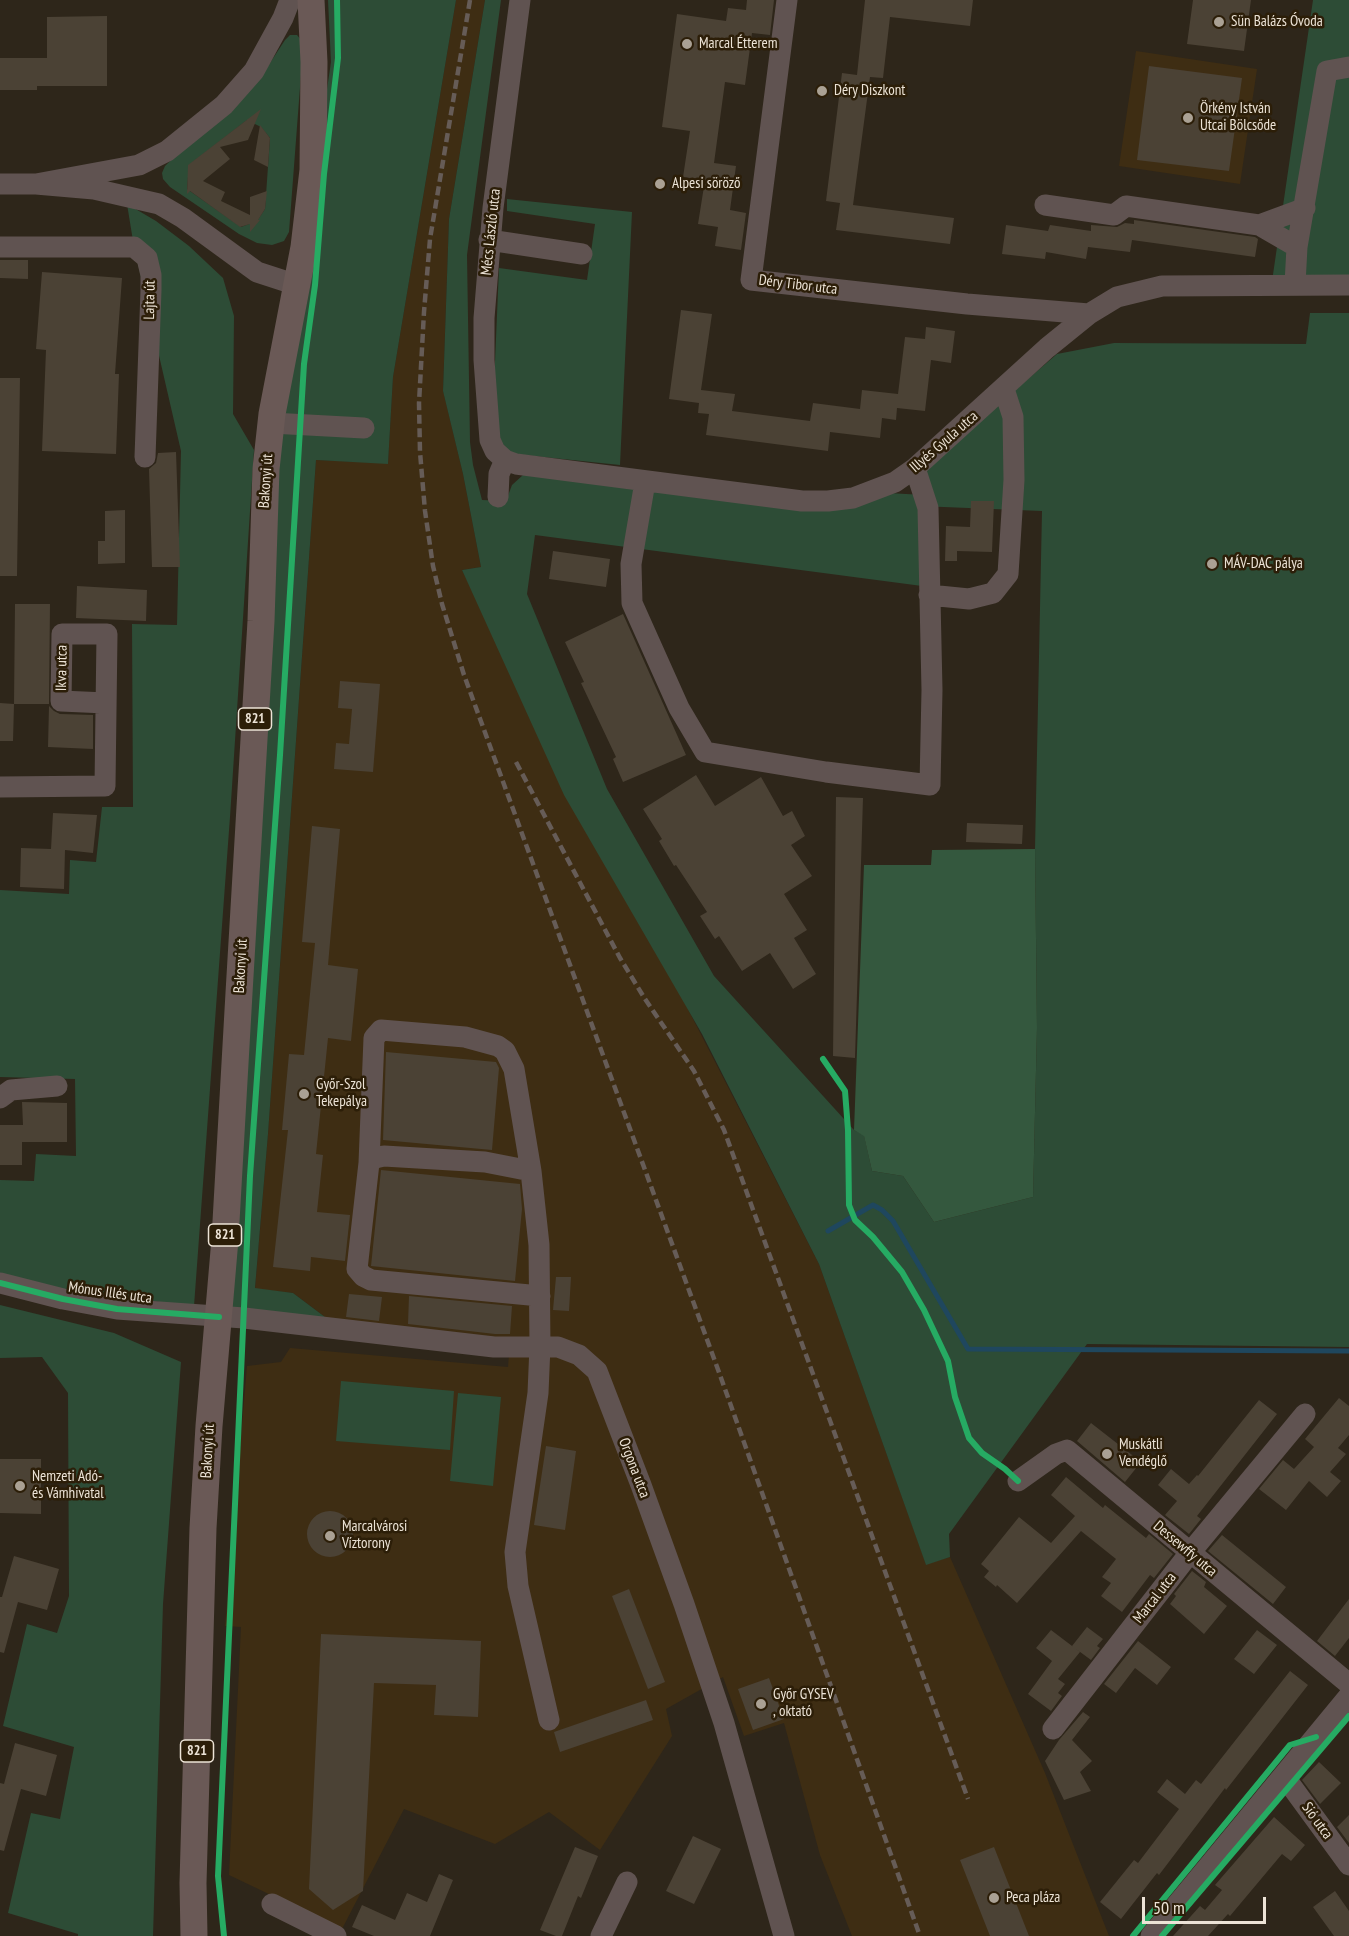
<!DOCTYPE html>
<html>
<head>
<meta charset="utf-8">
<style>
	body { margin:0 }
	#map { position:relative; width:1349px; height:1936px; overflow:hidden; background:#2e261a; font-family:"PT Sans Narrow",sans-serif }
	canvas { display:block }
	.scale { position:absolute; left:1142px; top:1897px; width:124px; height:27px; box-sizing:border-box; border:3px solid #ece3d6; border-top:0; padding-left:8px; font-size:18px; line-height:21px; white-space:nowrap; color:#ece3d6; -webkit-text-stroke:4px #2c1e08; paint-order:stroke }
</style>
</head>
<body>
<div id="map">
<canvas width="1349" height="1936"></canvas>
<div class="scale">50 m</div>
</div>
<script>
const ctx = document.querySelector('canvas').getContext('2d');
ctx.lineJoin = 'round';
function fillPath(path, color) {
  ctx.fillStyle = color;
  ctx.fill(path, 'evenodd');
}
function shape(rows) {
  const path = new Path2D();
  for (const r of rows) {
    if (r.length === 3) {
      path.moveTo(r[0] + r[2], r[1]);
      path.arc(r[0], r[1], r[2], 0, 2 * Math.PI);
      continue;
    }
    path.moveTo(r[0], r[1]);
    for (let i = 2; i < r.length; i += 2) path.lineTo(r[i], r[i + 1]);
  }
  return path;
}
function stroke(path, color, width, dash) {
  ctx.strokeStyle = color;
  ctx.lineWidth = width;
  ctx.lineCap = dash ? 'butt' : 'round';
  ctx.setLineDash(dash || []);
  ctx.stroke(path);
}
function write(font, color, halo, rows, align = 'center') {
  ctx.font = font + ' "PT Sans Narrow",sans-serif';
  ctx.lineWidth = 5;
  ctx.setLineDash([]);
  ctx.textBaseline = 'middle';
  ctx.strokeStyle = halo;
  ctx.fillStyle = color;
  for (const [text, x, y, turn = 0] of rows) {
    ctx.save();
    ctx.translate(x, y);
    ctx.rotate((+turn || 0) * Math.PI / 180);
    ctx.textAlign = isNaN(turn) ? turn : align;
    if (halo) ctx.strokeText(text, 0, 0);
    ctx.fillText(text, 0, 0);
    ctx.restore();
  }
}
fillPath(shape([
	[456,0,485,0,449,219,443,390,463,474,481,567,462,570,819,1264,926,1564,950,1557,1045,1773,1109,1936,852,1936,820,1855,784,1723,744,1736,723,1677,666,1709,672,1736,600,1850,549,1812,495,1844,404,1809,342,1929,229,1875,241,1627,225,1626,247,1366,281,1362,290,1348,508,1367,510,1341,337,1326,293,1293,255,1289,268,1134,316,460,388,463,393,377],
	[1136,51,1257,69,1240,184,1119,166]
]), '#3e2d13');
fillPath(shape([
	[328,0,456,0,393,377,388,464,316,460,268,1134,255,1288,293,1293,337,1326,224,1309,276,435,331,62],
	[485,0,501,0,467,255,470,442,473,465,482,500,506,501,512,485,523,475,799,505,852,491,924,495,928,465,1057,354,1114,343,1306,344,1310,313,1349,313,1349,1347,1087,1344,949,1534,950,1557,926,1565,819,1264,702,1034,564,795,462,570,481,567,463,474,443,391,449,219],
	[919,506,1042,511,1035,849,1037,1028,1033,1197,934,1222,903,1176,872,1171,864,1135,854,1130,714,976,607,789,527,594,535,535,922,586],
	[1313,0,1349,0,1349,295,1270,295],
	[290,35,297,35,302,41,303,48,289,232,284,241,272,245,257,243,239,234,170,187,163,179,162,173,165,166,268,66,285,40],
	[247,120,261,127,270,138,265,209,257,221,241,227,187,189,189,165],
	[507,199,632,212,620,465,505,453,492,432,499,268,587,280,595,224,507,211],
	[127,204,156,221,189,246,223,278,234,316,233,414,254,450,230,817,194,1306,41,1288,0,1275,0,1180,34,1181,36,1154,76,1156,75,1079,0,1077,0,890,69,894,70,860,96,862,102,807,133,807,132,624,177,625,181,451,134,247],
	[0,1305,114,1333,181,1362,163,1604,153,1936,78,1936,78,1934,8,1913,31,1813,60,1819,74,1747,3,1726,27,1624,57,1633,69,1596,68,1393,42,1357,0,1358],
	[341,1381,454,1391,450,1450,336,1441],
	[458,1393,501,1397,493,1486,450,1481]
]), '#2d4c36');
fillPath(shape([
	[1035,849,1037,1028,1033,1197,934,1222,903,1176,872,1171,864,1136,854,1130,864,865,931,865,932,850]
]), '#34583e');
stroke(shape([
	[828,1231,873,1205,882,1210,893,1221,968,1349,1349,1351]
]), '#1f475e', 5);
fillPath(shape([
	[747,0,774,0,770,35,752,33,745,85,725,82,714,163,736,166,730,210,746,213,741,250,715,246,718,227,698,224,705,180,683,177,690,131,662,127,677,14,726,21,728,8,746,10],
	[865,0,973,0,970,26,890,17,883,78,870,77,853,205,954,218,950,244,836,230,840,203,826,201,842,73,857,75],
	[1193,0,1251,0,1244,51,1187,44],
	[107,16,107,86,37,86,37,90,0,90,0,58,47,58,47,17],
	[1149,66,1242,78,1229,171,1137,160],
	[261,109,248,140,220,147,230,159,203,181,225,192,221,201,250,215,250,197,267,191,265,209,258,220,260,220,250,232,250,224,240,227,190,191,187,194,188,165],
	[260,125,270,138,268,167,254,160],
	[1134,220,1255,237,1258,239,1255,257,1132,240,1130,252,1088,247,1086,259,1046,252,1045,259,1002,254,1006,225,1048,231,1050,225,1091,231,1091,225,1117,227,1125,223,1134,224],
	[0,260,28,260,28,279,0,278],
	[42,272,122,278,115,374,119,374,116,454,42,451,46,350,36,349],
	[681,310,712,314,701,390,735,394,732,411,810,421,813,403,860,409,862,390,898,394,905,337,925,339,926,327,955,331,951,363,931,360,925,411,897,408,896,420,882,418,880,438,830,432,828,451,706,435,709,414,698,413,699,403,669,399],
	[0,378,20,378,17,576,0,576],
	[176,452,180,567,152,567,149,469,156,463,158,453],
	[971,501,994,501,992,552,957,551,957,561,945,561,946,526,970,527],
	[125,510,125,563,98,564,98,541,105,541,105,511],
	[553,551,610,559,606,587,549,579],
	[77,586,147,590,146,621,76,618],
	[15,604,50,604,49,704,14,704],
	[623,614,686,755,623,782,613,759,616,757,581,683,584,682,565,642],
	[340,681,380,684,373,772,334,769,336,743,349,744,352,709,338,708],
	[0,703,14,704,13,741,0,741],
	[49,706,54,711,60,714,93,715,93,749,48,747],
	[696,775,715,806,761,777,783,816,792,811,805,836,791,845,812,876,784,894,807,930,794,938,816,974,793,989,770,953,742,971,719,936,715,939,700,916,707,912,676,865,674,866,659,841,662,839,643,809],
	[836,797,863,798,855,1058,833,1056],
	[53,813,97,815,93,853,65,850,64,889,20,887,21,848,51,849],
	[967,823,1023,825,1022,844,966,842],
	[312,826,340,829,328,965,358,969,351,1041,328,1038,316,1154,323,1155,317,1212,350,1215,345,1261,311,1257,310,1271,273,1267,288,1130,282,1130,289,1054,304,1055,315,943,302,942],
	[386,1052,496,1062,499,1068,492,1150,383,1140],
	[22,1102,67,1103,67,1142,22,1142,22,1165,0,1165,0,1125,23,1125],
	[381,1170,520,1184,522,1209,515,1281,371,1266],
	[556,1277,571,1277,569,1311,553,1310],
	[349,1294,382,1297,379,1321,346,1317],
	[409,1296,512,1306,510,1334,495,1334,408,1324],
	[1339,1398,1349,1406,1349,1435,1338,1448,1346,1454,1330,1472,1341,1481,1327,1497,1309,1481,1286,1510,1259,1489,1283,1460,1294,1469,1314,1447,1305,1439],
	[1259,1400,1277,1414,1197,1516,1201,1519,1189,1534,1165,1515,1177,1501,1158,1485,1171,1469,1189,1484,1197,1475,1198,1476],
	[1091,1423,1141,1462,1125,1482,1077,1441],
	[546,1446,576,1451,565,1530,534,1525],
	[0,1459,41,1459,41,1514,0,1513],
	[1066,1477,1103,1508,1105,1505,1146,1538,1149,1534,1173,1554,1154,1578,1150,1575,1122,1612,1101,1596,1111,1583,1102,1577,1116,1559,1081,1531,1017,1603,997,1585,996,1587,984,1577,989,1571,981,1564,1019,1517,1051,1543,1075,1516,1051,1495],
	[330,1534,23],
	[1222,1535,1286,1587,1273,1604,1208,1551],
	[14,1556,59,1569,47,1610,18,1602,4,1653,0,1652,0,1597,2,1597],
	[1192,1571,1206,1582,1204,1587,1227,1606,1204,1634,1170,1604,1176,1596,1174,1594],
	[629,1589,665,1682,648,1689,612,1596],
	[1349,1599,1349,1638,1335,1656,1317,1641],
	[1087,1627,1103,1639,1097,1646,1100,1648,1091,1660,1072,1646],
	[1051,1630,1080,1652,1058,1679,1065,1684,1058,1693,1062,1696,1051,1711,1028,1694,1052,1661,1036,1648],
	[1257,1630,1277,1645,1254,1674,1234,1659],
	[321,1634,481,1641,478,1717,434,1715,436,1685,374,1683,363,1891,333,1910,309,1889],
	[1138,1641,1171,1667,1157,1685,1135,1668,1116,1693,1104,1684],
	[1290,1671,1308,1685,1226,1790,1225,1788,1159,1875,1157,1873,1121,1919,1100,1902,1134,1860,1138,1863,1179,1809,1157,1792,1167,1779,1185,1794,1196,1780,1201,1784],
	[769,1678,784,1719,753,1730,738,1689],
	[646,1700,653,1720,560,1752,554,1732],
	[1083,1712,1090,1717,1072,1740,1092,1761,1080,1772,1091,1791,1064,1800,1045,1761,1059,1740],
	[15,1743,57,1755,46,1796,21,1789,4,1851,0,1850,0,1783,4,1784],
	[1319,1762,1341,1783,1320,1804,1302,1780],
	[1349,1815,1349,1843,1337,1827],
	[1274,1817,1305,1845,1291,1861,1282,1854,1230,1916,1228,1914,1208,1936,1173,1936,1200,1906,1205,1910,1222,1890,1215,1885],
	[693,1836,721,1849,694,1904,666,1891],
	[575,1847,598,1856,581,1898,578,1896,562,1936,556,1936,540,1930],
	[994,1847,1029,1936,990,1936,960,1860],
	[439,1874,453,1880,430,1936,374,1936,352,1927,362,1905,395,1920,407,1893,427,1902],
	[1335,1891,1349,1911,1349,1936,1334,1936,1313,1907]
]), '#4b4235');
stroke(shape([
	[520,0,493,208,484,318,484,360,490,440,495,451,505,460,516,464,802,501,828,501,853,498,895,482,915,468,1047,348,1089,314,1117,297,1162,286,1349,285],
	[787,0,751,280,967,304,1089,314],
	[0,184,36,184,94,189,159,204,183,218,257,272,297,285],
	[36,184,139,165,167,151,224,105,254,71,283,18,290,0],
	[1045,205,1114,215,1126,206,1259,225,1297,247],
	[1259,225,1305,208],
	[489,240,582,254],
	[0,247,134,247,147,258,151,275,151,290,145,457],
	[1295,284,1297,247,1327,71,1349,67],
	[271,423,364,428],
	[645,482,631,564,632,603,679,708,705,752,826,772,930,785,932,690,928,508,915,468],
	[498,497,499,474,505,460],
	[929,595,969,599,993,593,1008,574,1014,480,1013,417,1004,389],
	[0,787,105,786,107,634,62,634,61,701,106,703],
	[0,1098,11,1090,57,1086],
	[369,1163,374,1038,381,1030,465,1037,498,1046,505,1051,514,1069,531,1171],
	[0,1283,63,1299,117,1309,244,1318,494,1347,558,1347,579,1355,597,1371,641,1485,684,1604,724,1723,784,1936],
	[540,1296,371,1280,363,1276,357,1269,369,1163,375,1158,384,1156,485,1162,531,1171,539,1245,540,1346,538,1393,515,1552,518,1586,549,1720],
	[1018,1481,1056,1454,1067,1450,1349,1684],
	[1053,1729,1189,1554,1305,1414],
	[1284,1776,1349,1865],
	[272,1904,336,1936],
	[601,1936,627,1882],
	[1151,1936,1349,1696]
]), '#605351', 21);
stroke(shape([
	[194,1936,193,1883,203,1528,209,1426,225,1239,239,993,261,621,266,469,272,414,304,247,313,170,314,62,311,0]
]), '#6a5956', 27);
stroke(shape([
	[470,0,430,239,424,312,419,403,420,452,425,511,433,566,442,604,464,675,720,1375,920,1936],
	[516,762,620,958,645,999,694,1071,724,1130,968,1799]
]), '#665c57', 4.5, [9, 4.5]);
stroke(shape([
	[823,1059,845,1091,848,1130,849,1205,855,1220,873,1237,902,1272,924,1310,948,1361,955,1397,969,1438,982,1453,1005,1469,1018,1481],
	[0,1283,63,1299,117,1309,219,1317],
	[224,1936,218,1876,250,1176,280,755,304,364,315,285,324,174,338,58,337,0],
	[1133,1936,1290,1745,1316,1737],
	[1162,1936,1349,1716]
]), '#26ab63', 6);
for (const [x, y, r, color] of [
	[1219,22,6,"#aaa194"],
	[687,44,6,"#aaa194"],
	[822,91,6,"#aaa194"],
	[1188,118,6,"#aaa194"],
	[660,184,6,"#aaa194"],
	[1212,564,6,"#aaa194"],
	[304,1094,6,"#aaa194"],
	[1107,1454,6,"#aaa194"],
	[20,1486,6,"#aaa194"],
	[330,1536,6,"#aaa194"],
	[761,1704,6,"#aaa194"],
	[994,1898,6,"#aaa194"]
]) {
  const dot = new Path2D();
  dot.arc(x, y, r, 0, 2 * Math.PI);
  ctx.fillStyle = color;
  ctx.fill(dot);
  stroke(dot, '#2c1e08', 2);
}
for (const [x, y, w] of [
	[255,719,33],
	[225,1235,33],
	[197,1751,33]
]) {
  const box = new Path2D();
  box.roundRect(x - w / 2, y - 11, w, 22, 4.5);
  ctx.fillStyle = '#2c1e08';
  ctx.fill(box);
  stroke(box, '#ece3d6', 1.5);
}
write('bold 14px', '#ece3d6', null, [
	["821",255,719],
	["821",225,1235],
	["821",197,1751]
]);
write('15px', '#ece3d6', '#2c1e08', [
	["Sün Balázs Óvoda",1231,22],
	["Marcal Étterem",699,44],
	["Déry Diszkont",834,91],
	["Örkény István",1200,109],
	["Utcai Bölcsőde",1200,126],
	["Alpesi söröző",672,184],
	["MÁV-DAC pálya",1224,564],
	["Győr-Szol",316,1085],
	["Tekepálya",316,1102],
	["Muskátli",1119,1445],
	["Vendéglő",1119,1462],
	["Nemzeti Adó-",32,1477],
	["és Vámhivatal",32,1494],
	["Marcalvárosi",342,1527],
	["Víztorony",342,1544],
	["Győr GYSEV",773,1695],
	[", oktató",773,1712],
	["Peca pláza",1006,1898]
], 'left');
write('15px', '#ece3d6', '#2c1e08', [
	["Mécs László utca",491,232,-84],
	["Déry Tibor utca",798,285,7],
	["Lajta út",150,300,-89],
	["Illyés Gyula utca",944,442,-41],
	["Bakonyi út",266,481,-86],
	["Ikva utca",62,668,-89],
	["Bakonyi út",241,966,-87],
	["Mónus Illés utca",110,1293,8],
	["Bakonyi út",208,1451,-87],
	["Orgona utca",634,1468,69],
	["Dessewffy utca",1185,1549,40],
	["Marcal utca",1155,1598,-52],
	["Sió utca",1317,1821,54]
]);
</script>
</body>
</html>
